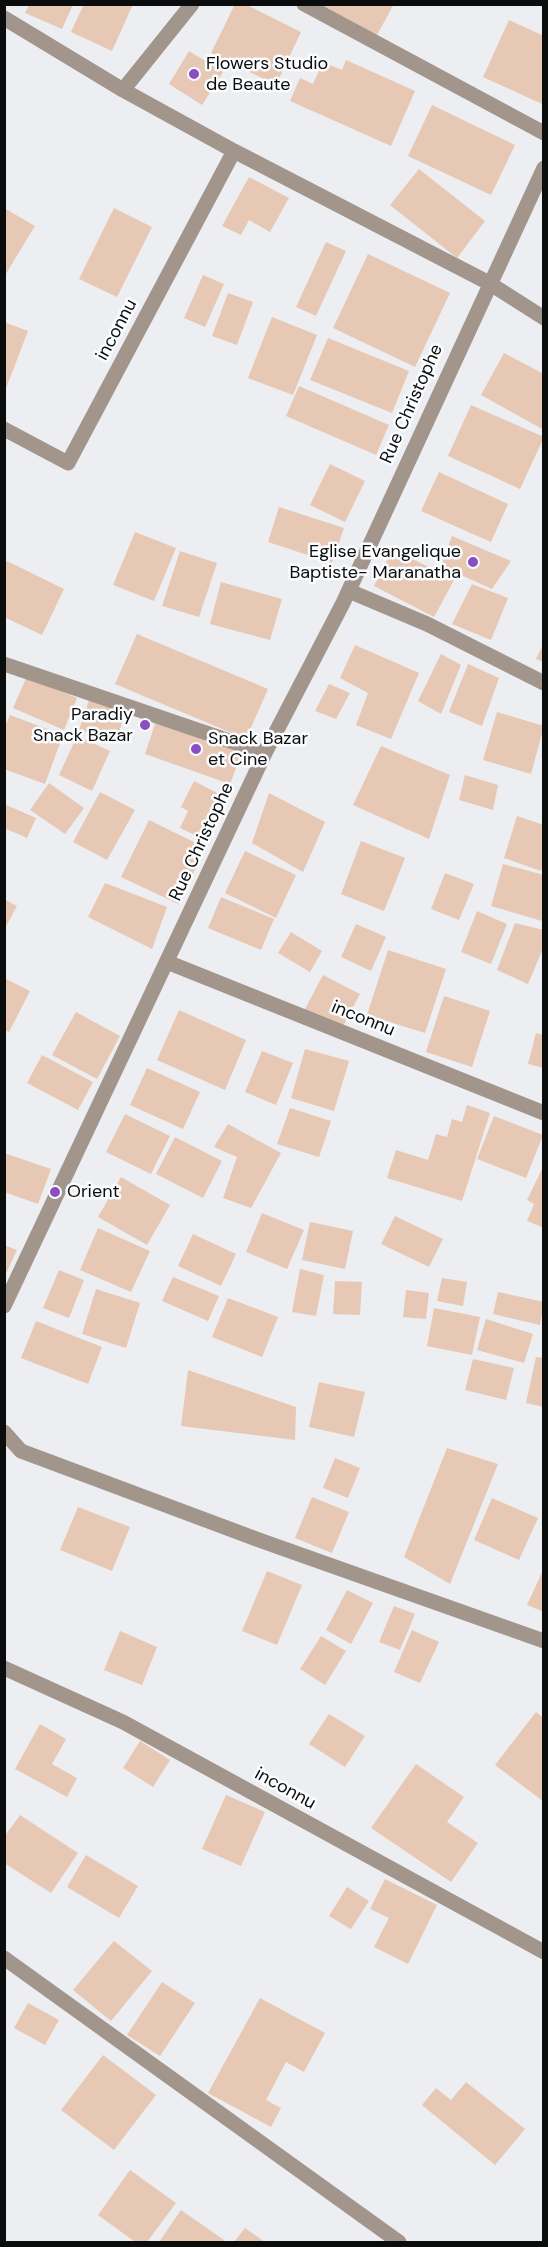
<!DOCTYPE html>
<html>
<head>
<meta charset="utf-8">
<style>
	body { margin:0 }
	#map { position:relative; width:548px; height:2247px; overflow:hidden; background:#edeef1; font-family:"DM Sans",sans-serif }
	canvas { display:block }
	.frame { position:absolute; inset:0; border:6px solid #0b0c0c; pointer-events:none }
</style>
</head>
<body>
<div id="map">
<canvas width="548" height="2247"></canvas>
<div class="frame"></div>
</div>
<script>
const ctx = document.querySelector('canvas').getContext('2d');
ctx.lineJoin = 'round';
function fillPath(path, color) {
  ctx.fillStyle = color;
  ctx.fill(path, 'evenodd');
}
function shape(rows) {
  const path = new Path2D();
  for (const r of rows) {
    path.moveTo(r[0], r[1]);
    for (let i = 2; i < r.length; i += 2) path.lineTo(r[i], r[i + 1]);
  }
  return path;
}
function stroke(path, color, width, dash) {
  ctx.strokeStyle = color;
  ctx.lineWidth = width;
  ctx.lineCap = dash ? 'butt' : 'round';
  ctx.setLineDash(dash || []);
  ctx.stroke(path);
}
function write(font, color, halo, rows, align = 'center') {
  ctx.font = font + ' "DM Sans",sans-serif';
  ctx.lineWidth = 5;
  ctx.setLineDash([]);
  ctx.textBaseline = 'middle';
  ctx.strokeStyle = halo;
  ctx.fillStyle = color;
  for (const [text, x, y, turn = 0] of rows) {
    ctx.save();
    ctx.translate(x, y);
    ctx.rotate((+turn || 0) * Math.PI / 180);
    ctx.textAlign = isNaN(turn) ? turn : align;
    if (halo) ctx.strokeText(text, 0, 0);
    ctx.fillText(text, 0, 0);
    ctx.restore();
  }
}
fillPath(shape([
	[84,4,133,4,112,51,71,32],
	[235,4,245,4,301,32,276,85,211,53],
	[320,4,394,4,377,35],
	[29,5,73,5,62,29,25,13],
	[509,20,544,36,542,104,483,77],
	[189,51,223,72,202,105,169,84],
	[346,60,415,91,391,146,290,101,300,78,313,84,323,62,342,70],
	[432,105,515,145,491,195,408,156],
	[419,169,485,221,457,258,390,205],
	[249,177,289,198,270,232,249,220,241,235,222,226],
	[4,208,35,226,4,277],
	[114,208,152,227,117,297,79,279],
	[326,242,346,251,316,316,296,307],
	[368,254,450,293,415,367,333,328],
	[203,275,224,284,205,327,184,318],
	[228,293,253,302,237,345,212,336],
	[272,317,317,335,293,395,248,378],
	[4,322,28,331,5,391,4,391],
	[328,338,409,371,392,413,310,380],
	[504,353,544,374,544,430,481,395],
	[299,386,389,425,376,455,286,416],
	[471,405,544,437,520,489,448,456],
	[330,464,365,481,345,522,310,505],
	[439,472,508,504,491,542,421,511],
	[279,507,344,528,332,563,268,542],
	[135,532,176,548,154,601,113,585],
	[452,536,511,561,492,589,441,566],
	[393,549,454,580,434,617,374,586],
	[180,551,217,563,199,617,162,606],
	[7,561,64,589,42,635,4,617,4,566],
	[221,582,282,599,270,640,210,624],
	[472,584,508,598,491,640,452,624],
	[137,634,268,689,246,739,115,684],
	[544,642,544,662,536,659],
	[355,645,419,673,391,739,356,725,368,693,340,678],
	[441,654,461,665,441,714,418,701],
	[468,664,499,678,482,726,449,712],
	[27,676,77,698,64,730,13,708],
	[329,684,350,693,336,719,315,711],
	[89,700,126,713,115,742,79,730],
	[497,712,544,726,531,774,483,760],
	[10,715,63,735,45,784,4,769,4,729],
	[156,721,242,752,230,784,145,754],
	[77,736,110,751,92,791,59,775],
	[381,746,450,775,429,839,353,805],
	[465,775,498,785,493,810,459,800],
	[194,781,223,796,201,838,180,828,188,811,181,807],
	[49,783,84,808,65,834,30,810],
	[100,792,135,810,107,860,73,842],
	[269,793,325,822,303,872,252,843],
	[4,804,36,818,27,838,4,828],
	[517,816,544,825,544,862,541,871,504,858],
	[149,820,206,848,178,904,121,877],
	[361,841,405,858,384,911,341,894],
	[245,851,296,875,276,918,225,893],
	[503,864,544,875,542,921,491,906],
	[445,873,474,884,459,920,431,909],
	[105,883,167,907,152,949,88,917],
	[221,897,274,919,261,950,208,928],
	[4,899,17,906,4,930],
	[477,911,507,924,491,964,461,952],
	[515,923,544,930,544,946,528,984,497,970],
	[356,924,386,937,371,971,341,957],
	[291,932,322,951,310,972,278,953],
	[388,950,446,969,425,1033,367,1015],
	[323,975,360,994,341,1030,304,1011],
	[4,978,30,991,9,1032,4,1030],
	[444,996,490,1011,472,1067,426,1052],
	[179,1010,246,1040,225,1090,157,1060],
	[76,1012,120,1036,97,1079,52,1055],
	[536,1033,544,1035,544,1068,528,1064],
	[305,1049,349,1061,334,1111,291,1098],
	[262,1051,293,1063,276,1105,245,1092],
	[42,1055,93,1082,78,1110,27,1083],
	[147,1068,200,1092,183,1129,130,1105],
	[467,1105,490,1113,462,1201,387,1178,396,1150,428,1160,436,1134,447,1137,452,1119,462,1122],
	[290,1108,331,1121,319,1157,277,1144],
	[125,1114,170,1136,151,1174,106,1152],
	[494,1116,543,1135,526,1178,477,1159],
	[228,1124,281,1153,251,1208,223,1198,237,1157,214,1147],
	[175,1137,222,1161,203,1198,156,1174],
	[4,1153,51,1169,38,1204,4,1192],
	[544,1165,544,1228,527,1221,534,1204,527,1200],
	[121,1177,170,1205,147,1245,98,1217],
	[262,1213,304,1230,287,1269,246,1252],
	[395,1216,443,1239,429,1267,381,1244],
	[310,1222,353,1231,345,1269,302,1260],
	[98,1228,150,1251,131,1292,80,1270],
	[193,1234,236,1254,221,1286,178,1266],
	[4,1245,17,1250,4,1278],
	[300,1269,324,1275,316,1316,292,1312],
	[59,1270,84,1280,69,1318,43,1308],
	[173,1277,219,1296,208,1321,162,1301],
	[442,1278,467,1282,463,1306,437,1301],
	[335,1281,362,1282,360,1315,333,1314],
	[96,1289,140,1303,126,1348,82,1334],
	[406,1290,429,1293,426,1319,403,1317],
	[498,1292,544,1302,540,1325,493,1314],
	[228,1298,278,1317,262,1357,212,1337],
	[434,1308,480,1317,472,1355,427,1346],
	[486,1319,533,1334,524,1363,477,1350],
	[36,1321,102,1347,88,1384,21,1358],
	[536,1357,544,1358,544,1407,526,1403],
	[473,1359,514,1368,506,1400,465,1390],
	[188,1370,296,1407,295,1440,181,1426],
	[319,1382,365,1392,354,1437,309,1427],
	[447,1448,498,1464,450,1584,404,1557],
	[335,1458,360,1468,348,1498,323,1488],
	[312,1497,349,1512,332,1553,295,1538],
	[492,1498,538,1518,519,1560,474,1540],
	[78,1507,130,1527,112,1571,60,1550],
	[544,1568,544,1612,527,1605],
	[267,1571,302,1585,277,1645,242,1631],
	[347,1590,373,1603,351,1644,326,1630],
	[394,1606,415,1614,400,1650,379,1642],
	[412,1630,439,1642,420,1683,394,1672],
	[120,1631,157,1647,142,1685,104,1670],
	[321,1636,346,1651,325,1685,300,1669],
	[536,1712,544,1718,544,1802,495,1765],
	[329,1714,365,1736,345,1767,309,1744],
	[40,1724,66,1739,52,1764,77,1778,67,1797,15,1769],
	[140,1741,170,1760,153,1787,123,1768],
	[416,1764,464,1797,447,1822,478,1843,451,1882,371,1828],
	[226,1795,265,1812,241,1866,202,1849],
	[20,1815,78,1853,51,1893,4,1863,4,1837],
	[86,1855,138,1886,119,1918,67,1887],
	[385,1879,437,1905,408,1964,374,1947,389,1918,370,1909],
	[347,1887,369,1901,351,1929,329,1916],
	[114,1941,152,1971,111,2021,73,1990],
	[162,1982,195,2003,160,2056,127,2035],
	[260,1998,325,2033,304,2072,286,2062,266,2100,281,2108,271,2127,208,2093],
	[28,2003,59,2020,45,2045,14,2028],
	[103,2055,156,2095,114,2150,61,2110],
	[466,2082,525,2129,495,2165,422,2105,436,2088,451,2100],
	[130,2170,176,2203,147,2242,135,2242,98,2215],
	[181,2210,224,2240,222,2242,159,2242],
	[245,2228,265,2242,234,2242]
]), '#e7c8b4');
stroke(shape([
	[304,4,544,133],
	[123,90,192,4]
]), '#a1958c', 15);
stroke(shape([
	[4,18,123,90,234,151,489,283,544,318],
	[4,429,68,463,234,151],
	[349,591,427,624,544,683],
	[4,664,265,753],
	[167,962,544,1113],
	[4,1306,265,753,343,603,544,168],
	[4,1432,21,1451,259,1540,544,1641],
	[4,1668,123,1722,544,1952],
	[4,1958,399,2242]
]), '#a1958c', 15);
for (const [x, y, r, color] of [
	[194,74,6,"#8b4dc2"],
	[473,562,6,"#8b4dc2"],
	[145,725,6,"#8b4dc2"],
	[196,749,6,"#8b4dc2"],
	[55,1192,6,"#8b4dc2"]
]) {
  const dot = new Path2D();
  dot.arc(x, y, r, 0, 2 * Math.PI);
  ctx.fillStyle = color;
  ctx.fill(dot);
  stroke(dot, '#fafcfe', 2);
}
write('18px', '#0b0c0c', '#fafcfe', [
	["Flowers Studio",206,64],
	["de Beaute",206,85],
	["Eglise Evangelique",461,552,"right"],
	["Baptiste- Maranatha",461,573,"right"],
	["Paradiy",133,715,"right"],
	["Snack Bazar",133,736,"right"],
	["Snack Bazar",208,739],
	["et Cine",208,760],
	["Orient",67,1192]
], 'left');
write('18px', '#0b0c0c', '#fafcfe', [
	["inconnu",117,330,-62],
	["Rue Christophe",412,404,-66],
	["Rue Christophe",202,842,-65],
	["inconnu",363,1019,22],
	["inconnu",285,1789,29]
]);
</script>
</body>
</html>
